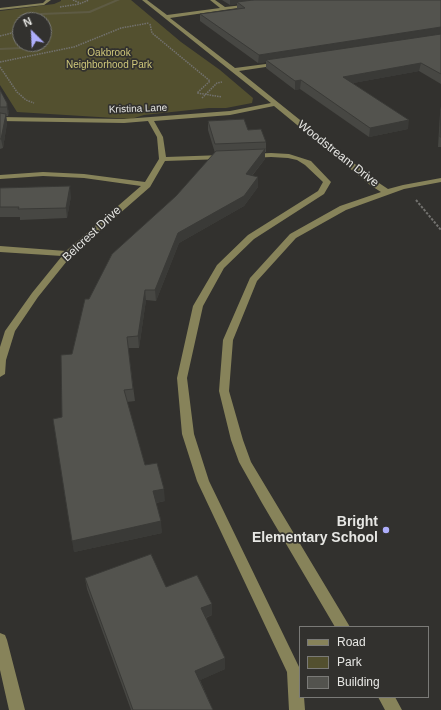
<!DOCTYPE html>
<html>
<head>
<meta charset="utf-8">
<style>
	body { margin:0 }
	#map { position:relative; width:441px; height:710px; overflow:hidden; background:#32312e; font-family:Arial,sans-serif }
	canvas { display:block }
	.legend { position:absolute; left:299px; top:626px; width:130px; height:72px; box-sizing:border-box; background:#32312e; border:1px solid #7a7a77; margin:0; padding:5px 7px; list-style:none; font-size:12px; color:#e7e7e4 }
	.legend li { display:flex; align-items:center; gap:8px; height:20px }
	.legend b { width:20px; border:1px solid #7a7a77 }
	.north { position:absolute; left:12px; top:12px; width:40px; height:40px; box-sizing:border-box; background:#32312e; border:1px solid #7a7a77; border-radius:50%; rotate:336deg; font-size:11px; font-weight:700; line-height:16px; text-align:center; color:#e7e7e4 }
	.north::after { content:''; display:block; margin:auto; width:14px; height:18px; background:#aeaefb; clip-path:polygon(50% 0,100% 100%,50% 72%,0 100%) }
</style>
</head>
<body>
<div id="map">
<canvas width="441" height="710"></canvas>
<ul class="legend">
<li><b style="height:5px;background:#87835a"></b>Road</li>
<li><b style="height:11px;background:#53502f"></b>Park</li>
<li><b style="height:11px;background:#53534e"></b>Building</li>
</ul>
<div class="north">N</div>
</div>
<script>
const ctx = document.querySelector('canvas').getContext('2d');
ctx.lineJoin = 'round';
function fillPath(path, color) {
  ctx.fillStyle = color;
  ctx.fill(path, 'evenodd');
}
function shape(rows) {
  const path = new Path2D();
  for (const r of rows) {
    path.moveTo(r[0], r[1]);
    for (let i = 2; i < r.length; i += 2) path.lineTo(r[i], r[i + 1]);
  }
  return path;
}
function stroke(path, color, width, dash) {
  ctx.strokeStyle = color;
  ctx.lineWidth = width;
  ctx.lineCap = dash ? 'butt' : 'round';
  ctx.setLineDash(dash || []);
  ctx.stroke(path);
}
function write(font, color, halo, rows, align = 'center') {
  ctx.font = font + ' Arial,sans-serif';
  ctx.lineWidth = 3.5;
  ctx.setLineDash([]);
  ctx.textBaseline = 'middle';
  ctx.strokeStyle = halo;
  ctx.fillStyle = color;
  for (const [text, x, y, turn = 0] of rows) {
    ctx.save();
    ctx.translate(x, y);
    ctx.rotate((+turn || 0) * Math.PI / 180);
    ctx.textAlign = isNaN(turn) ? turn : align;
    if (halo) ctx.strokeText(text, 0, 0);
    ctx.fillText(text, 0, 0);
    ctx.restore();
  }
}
fillPath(shape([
	[61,0,131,0,181,42,220,70,253,98,252,103,226,108,209,108,144,115,131,119,17,112,0,85,0,11,54,4,61,1],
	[20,20,44,20,44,44,20,44]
]), '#53502f');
fillPath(shape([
	[115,0,120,0,90,13,42,15,31,20,26,20,41,13,89,11,115,0],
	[27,44,32,44,23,49,0,50,0,48,22,47,27,44]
]), '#5e5b44');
stroke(shape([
	[73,0,80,3],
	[60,7,79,4,89,0],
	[150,24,152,33,210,81,197,93,222,97],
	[0,36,12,33,17,22],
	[0,62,74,47,121,28,149,23],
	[0,67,17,92,26,100,34,103],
	[202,98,217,83,222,82]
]), '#73726f', 1.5, [1.5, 1]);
stroke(shape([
	[416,200,441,230]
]), '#73726f', 2, [2.5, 1.5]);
fillPath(shape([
	[46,0,51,0,44,5,0,10,0,8,43,3,46,0],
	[142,0,147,0,167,15,220,8,210,0,215,0,225,7,253,4,251,6,170,18,235,68,281,62,281,64,279,65,239,71,376,181,388,189,403,185,441,178,441,182,404,189,346,210,296,238,257,281,233,340,229,391,243,440,251,462,350,627,335,627,262,503,239,462,231,440,219,391,223,340,250,278,290,234,340,206,381,192,370,185,274,106,230,115,154,121,163,137,166,157,223,155,226,157,223,159,165,161,150,187,71,256,38,297,15,331,6,360,5,374,0,377,0,347,5,331,32,293,62,256,0,252,0,246,66,251,141,186,84,178,43,176,0,179,0,175,43,172,84,174,145,182,159,159,157,137,148,121,124,123,0,121,0,117,124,119,230,111,271,103,142,0],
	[271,153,289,154,311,161,331,182,324,194,254,239,224,268,203,306,187,378,194,434,209,481,300,669,300,697,304,697,305,710,289,710,287,672,197,481,182,434,177,378,193,306,217,265,248,235,318,191,323,182,305,165,297,160,288,158,271,157,251,158,248,156,251,154,271,153],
	[0,633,5,635,7,640,25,710,9,710,0,670,0,633],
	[378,697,395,697,402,710,385,710,378,697]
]), '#87835a');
fillPath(shape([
	[222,0,441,0,441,84,419,71,353,83,408,129,369,137,300,89,295,90,266,68,266,62,258,63,200,21,200,14,237,9,237,4,230,5],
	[0,90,9,112,8,116,6,116,7,123,3,148,0,149],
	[441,106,441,147,438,147,440,114],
	[208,121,248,130,266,142,266,152,265,152,265,159,252,176,258,177,258,187,244,206,179,243,156,301,146,300,139,348,128,348,135,401,127,402,145,465,165,501,156,503,162,533,74,552,62,417,72,354,89,299,215,153,208,130],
	[0,188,71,196,67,218,20,220,20,217,0,217],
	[85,578,212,615,206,618,225,658,225,669,200,680,213,710,131,710,87,589]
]), '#474743');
fillPath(shape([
	[230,0,268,0,237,2,237,4,230,5],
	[441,27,441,35,266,60,266,62,258,63,259,55],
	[421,63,419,71,342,85,343,77],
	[301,80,300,89,295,90,295,81],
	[7,103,9,112,8,116,7,107],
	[6,114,7,123,3,148,1,139],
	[409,120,408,129,369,137,370,128],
	[265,149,265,159,245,184,246,174],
	[258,177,258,187,244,206,179,243,156,301,155,290,178,233],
	[70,186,71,196,67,218,66,208],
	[145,290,146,300,139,348,138,336],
	[164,489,165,501,154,503,153,491],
	[161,521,162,533,74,552,72,541],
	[212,604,212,615,201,619,201,608],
	[225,658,225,669,196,682,195,671]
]), '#3a3a37');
const building = shape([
	[253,0,441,0,441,27,259,55,200,14,245,8,237,2,253,0],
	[441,34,441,74,421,63,343,77,409,120,370,128,301,80,295,81,266,60,441,34],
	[0,90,7,103,7,107,0,107,0,90],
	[441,111,441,137,440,137,441,111],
	[0,113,6,114,1,139,0,139,0,113],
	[244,119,248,130,261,129,266,142,215,144,208,121,244,119],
	[265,149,246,174,258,177,244,196,178,233,155,290,145,290,138,336,127,337,133,389,124,390,145,465,157,463,164,489,153,491,161,521,72,541,53,419,62,417,61,355,72,354,85,299,89,299,112,254,176,196,216,151,265,149],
	[70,186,66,208,18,209,19,207,0,207,0,188,70,186],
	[151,554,166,587,197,575,212,604,201,608,225,658,195,671,213,710,133,710,85,578,151,554]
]);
fillPath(building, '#53534e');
stroke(building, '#3a3a37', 1);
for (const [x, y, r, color] of [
	[386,530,4,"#aeaefb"]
]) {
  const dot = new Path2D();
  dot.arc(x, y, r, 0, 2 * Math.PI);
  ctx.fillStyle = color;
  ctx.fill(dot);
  stroke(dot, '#32312e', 1.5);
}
write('10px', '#cfc77a', '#32312e', [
	["Oakbrook",109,53],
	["Neighborhood Park",109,65]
]);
write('10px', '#e7e7e4', '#32312e', [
	["Kristina Lane",138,109,-2]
]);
write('12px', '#e7e7e4', '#32312e', [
	["Woodstream Drive",338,154,38],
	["Belcrest Drive",92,234,-43]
]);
write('bold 14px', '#e7e7e4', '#32312e', [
	["Bright",378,522],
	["Elementary School",378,538]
], 'right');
</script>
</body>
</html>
